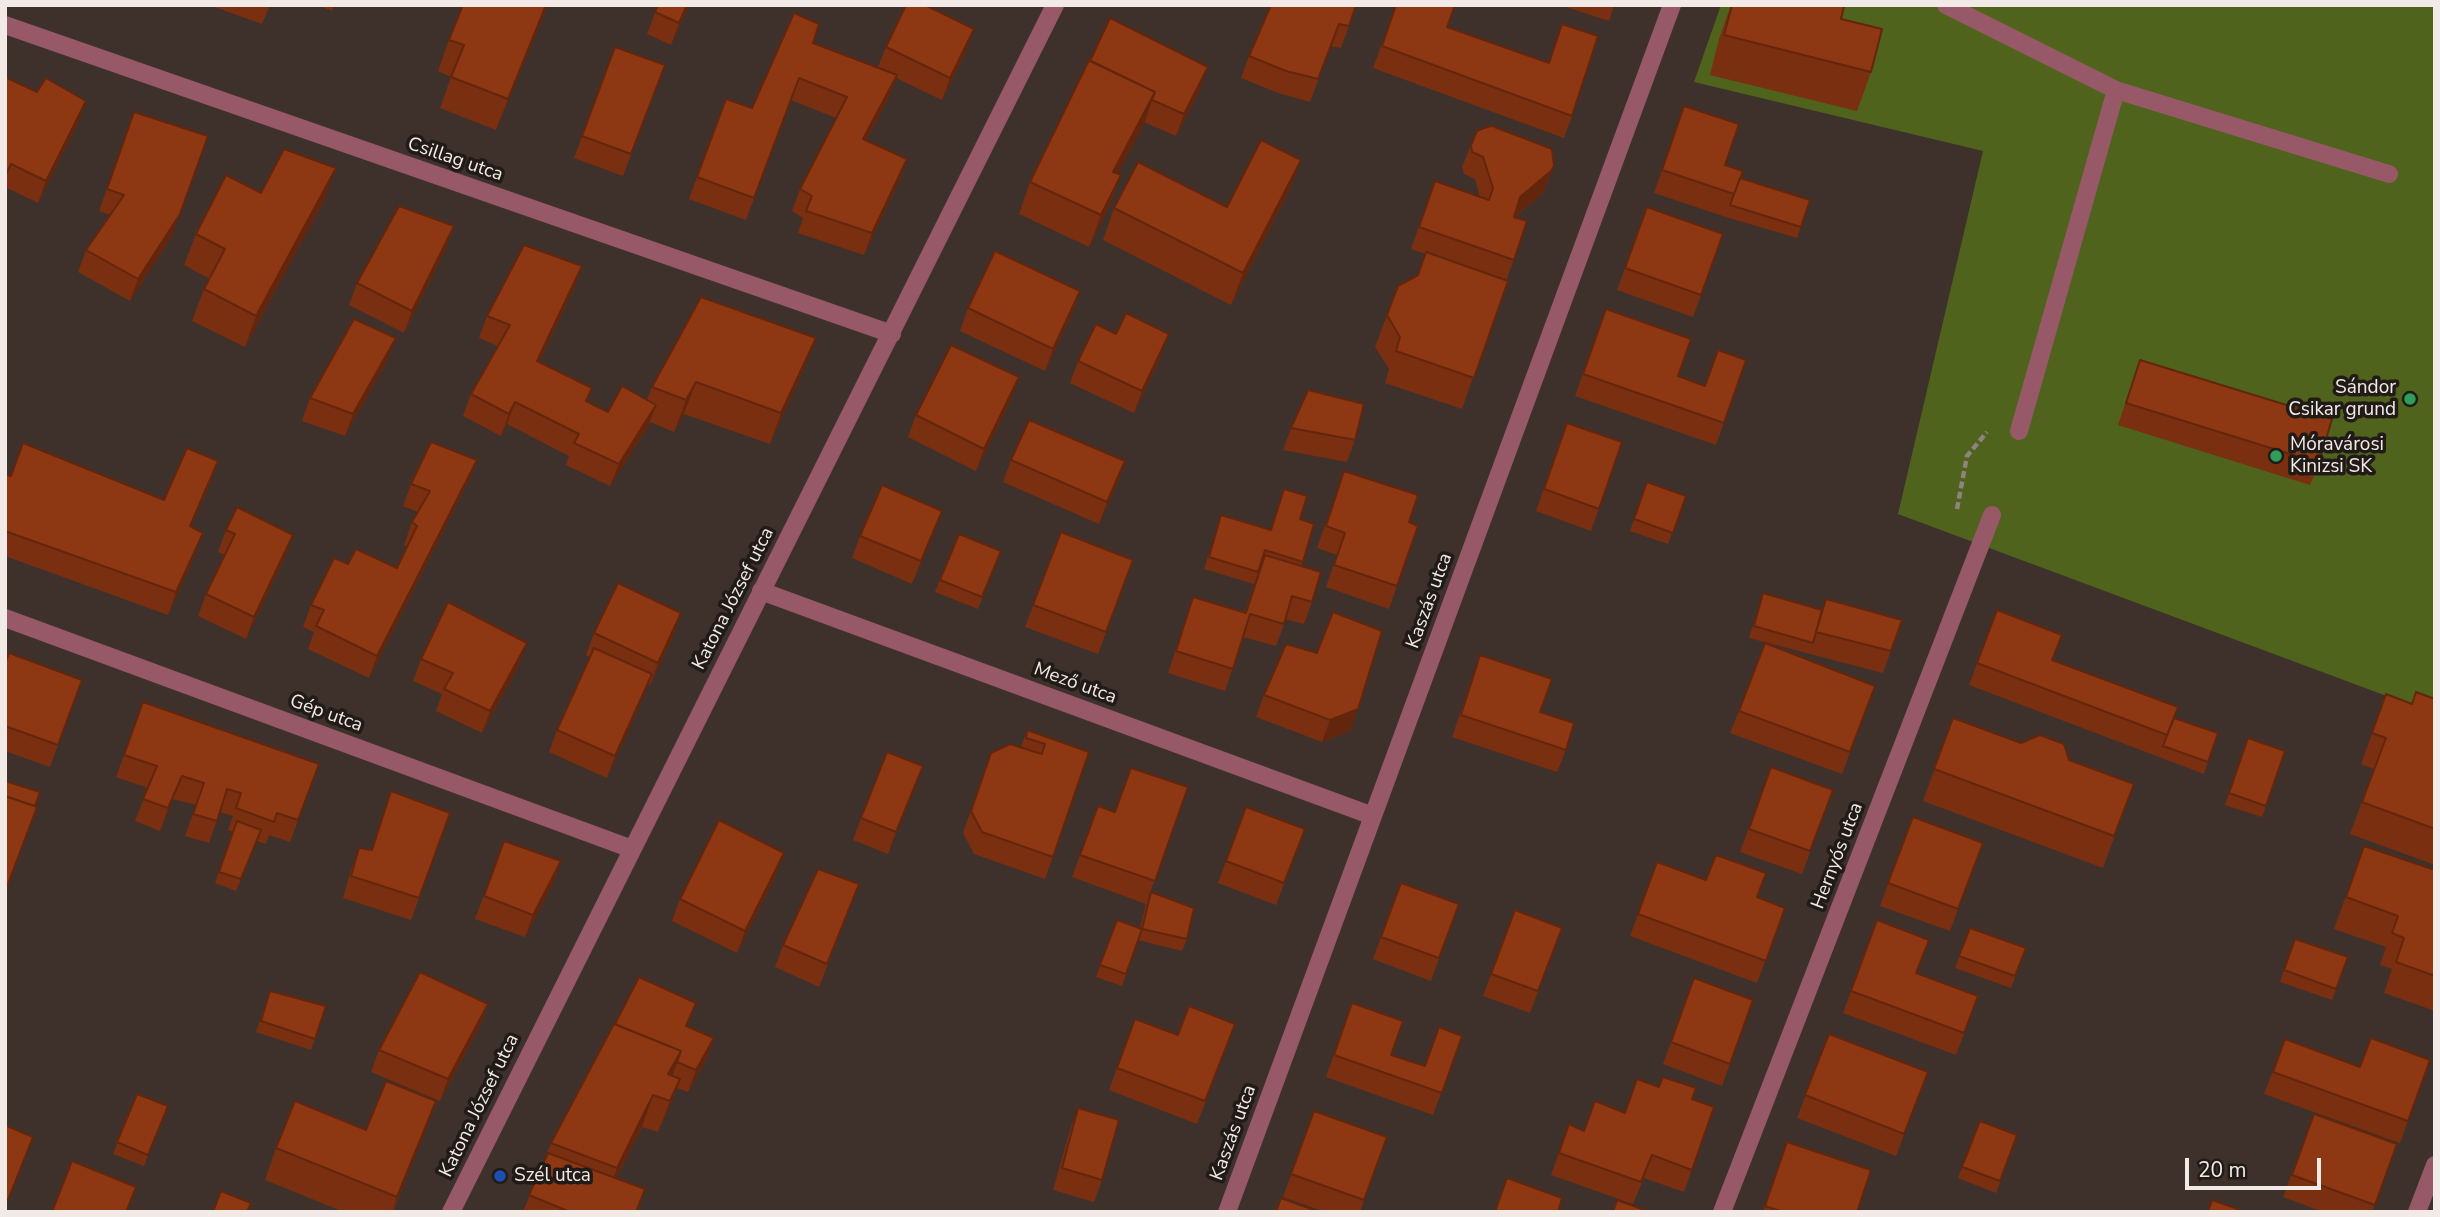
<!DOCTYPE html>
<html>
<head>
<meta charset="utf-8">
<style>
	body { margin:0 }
	#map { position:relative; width:2440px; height:1217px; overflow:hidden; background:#3e312c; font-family:"Nunito Sans",sans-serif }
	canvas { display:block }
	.frame { position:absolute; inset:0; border:7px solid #f2eae6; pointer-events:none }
	.scale { position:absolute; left:2185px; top:1158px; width:136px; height:32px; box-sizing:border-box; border:4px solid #f2eae6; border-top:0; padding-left:9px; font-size:21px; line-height:24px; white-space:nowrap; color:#f2eae6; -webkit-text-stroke:5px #211b18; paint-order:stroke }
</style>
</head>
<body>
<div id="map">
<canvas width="2440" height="1217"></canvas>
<div class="frame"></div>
<div class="scale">20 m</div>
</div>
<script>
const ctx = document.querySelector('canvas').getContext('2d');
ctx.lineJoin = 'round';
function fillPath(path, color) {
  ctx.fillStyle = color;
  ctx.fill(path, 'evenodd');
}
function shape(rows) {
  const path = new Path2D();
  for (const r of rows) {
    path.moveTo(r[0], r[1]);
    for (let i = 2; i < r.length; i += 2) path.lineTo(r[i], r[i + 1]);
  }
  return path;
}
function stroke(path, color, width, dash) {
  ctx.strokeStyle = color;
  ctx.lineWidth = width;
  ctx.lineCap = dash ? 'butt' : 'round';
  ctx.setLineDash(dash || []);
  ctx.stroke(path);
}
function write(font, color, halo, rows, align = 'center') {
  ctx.font = font + ' "Nunito Sans",sans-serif';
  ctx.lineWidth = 7;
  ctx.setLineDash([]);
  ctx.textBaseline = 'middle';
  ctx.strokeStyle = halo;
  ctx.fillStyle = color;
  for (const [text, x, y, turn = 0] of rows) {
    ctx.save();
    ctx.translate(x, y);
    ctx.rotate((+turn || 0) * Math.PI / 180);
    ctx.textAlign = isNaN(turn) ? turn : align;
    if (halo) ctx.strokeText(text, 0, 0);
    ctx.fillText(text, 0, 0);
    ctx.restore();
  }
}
fillPath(shape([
	[1721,5,2435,5,2435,714,1898,514,1983,151,1694,82]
]), '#4f631c');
stroke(shape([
	[1957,509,1967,456,1987,432]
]), '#8e837f', 4.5, [7, 3.5]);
stroke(shape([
	[1946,5,2116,90,2389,174],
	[2019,431,2116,90]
]), '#975867', 18);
stroke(shape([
	[5,25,892,334],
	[761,591,1373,816],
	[5,618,632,849],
	[1227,1212,1672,5],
	[1722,1212,1992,515],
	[2417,1212,2435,1165]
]), '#975867', 18);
stroke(shape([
	[451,1212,1055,5]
]), '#975867', 18);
fillPath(shape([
	[209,5,270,5,262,24],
	[317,5,334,5,332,11],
	[548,5,496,130,440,108,451,77,438,71,449,40],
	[658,5,689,5,671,45,647,34],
	[1271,5,1349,26,1341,48,1331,46,1310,102,1278,93,1241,78,1249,56],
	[1396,5,1447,27,1548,63,1562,24,1572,116,1564,138,1373,68],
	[1560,5,1614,5,1609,21],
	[1731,5,1841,5,1841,19,1871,72,1857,111,1710,75,1719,39],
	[813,43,878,67,886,47,966,51,942,100,896,78,889,97,866,141,907,159,899,181,864,255,798,233,803,218,792,211,800,189,836,118,791,100,746,220,689,199,726,99,752,108],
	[615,47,665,65,623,176,574,158],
	[1089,60,1200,90,1176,136,1144,122,1117,174,1121,175,1109,207,1089,247,1019,214,1030,182],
	[5,77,78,123,38,203,5,187],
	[1684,106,1725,165,1743,171,1726,217,1654,193],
	[134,112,172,236,130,301,78,272,86,250,110,215,99,211],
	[1471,145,1554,166,1543,193,1515,217,1527,221,1462,409,1385,383,1389,369,1375,347,1387,315,1418,275,1425,254,1411,249,1435,181,1480,197,1475,179,1464,174,1462,167],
	[1301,160,1289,191,1231,305,1103,240,1114,208,1227,207],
	[1740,178,1810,200,1797,238,1726,217],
	[261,193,325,199,245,347,192,321,204,289,210,279,184,265,196,234],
	[1647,207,1723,234,1693,317,1617,290],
	[454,226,446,248,404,333,349,305,357,283],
	[582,266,574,288,539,362,592,388,587,401,608,412,647,400,652,387,804,369,770,444,684,414,674,432,650,422,648,427,610,486,566,465,569,456,507,424,501,436,463,416,471,394,498,346,479,338,487,316],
	[1080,291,1072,314,1045,371,960,331,968,308],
	[1606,309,1678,376,1705,386,1746,360,1716,445,1575,396],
	[1161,356,1134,413,1070,383,1078,361],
	[2140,360,2319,463,2310,485,2118,425],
	[387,361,345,436,302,421,310,398],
	[1011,400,976,471,908,437,916,415],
	[1567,423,1622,442,1591,531,1536,511],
	[1291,428,1355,440,1347,462,1283,450],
	[477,460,468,482,369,678,308,649,314,632,303,627,311,605,397,568,407,547,404,545,412,522,418,512,403,506,411,484],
	[1011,460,1125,461,1117,484,1099,524,1003,482],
	[1344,471,1397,586,1389,609,1326,587,1337,555,1317,548],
	[5,474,11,476,164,500,210,483,191,527,195,555,168,615,5,556],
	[1647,482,1686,496,1668,544,1630,531],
	[1284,489,1300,519,1314,524,1301,566,1312,602,1304,624,1286,619,1276,646,1243,637,1225,691,1168,673,1193,597,1245,612,1262,562,1254,584,1204,569,1221,515,1270,530],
	[226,530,293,535,285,557,246,639,198,616,206,594,225,555,218,552],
	[1061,532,1133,560,1098,654,1025,627],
	[934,533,912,584,852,558,860,536],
	[1001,551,978,609,935,592,940,580],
	[1763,593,1822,610,1826,599,1902,620,1883,673,1749,638],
	[1997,610,2052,660,2174,718,2218,733,2204,774,1969,685],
	[681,613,673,636,650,685,648,684,607,778,549,752,557,730,590,657,586,655,594,633],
	[1317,653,1350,731,1322,742,1256,717,1264,695],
	[1480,655,1566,750,1557,772,1452,737],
	[421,659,519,665,482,733,436,711,442,694,413,681],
	[5,664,82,680,50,767,5,751],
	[1875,686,1842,774,1730,733,1739,711],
	[2386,694,2412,704,2435,699,2435,865,2350,834,2374,769,2361,764],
	[143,702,319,764,290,842,269,835,266,844,257,841,236,891,215,883,233,832,228,830,233,816,220,812,209,843,185,836,196,805,173,799,160,831,135,821,148,788,116,777],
	[1953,718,2069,760,2134,784,2103,868,1923,801],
	[1027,730,1089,752,1045,879,974,854,963,833,991,753,1021,747],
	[2248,738,2285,751,2262,817,2225,805],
	[923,766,888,854,853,840,861,818],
	[1771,767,1833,790,1802,874,1740,852],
	[1188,787,1146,904,1072,877,1098,806,1115,812],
	[391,791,450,813,411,920,343,898,351,870,359,848,371,850],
	[1246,807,1305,829,1276,905,1218,883],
	[1913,817,1983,843,1950,931,1880,906],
	[504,841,561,861,553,883,525,937,475,919],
	[2364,846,2435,870,2435,1011,2384,993,2392,969,2380,965,2386,947,2334,929],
	[1657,862,1785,908,1757,983,1630,936],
	[776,875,737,953,672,921,680,899],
	[1401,883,1459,904,1431,981,1373,959],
	[1151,892,1187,939,1182,951,1138,940,1122,986,1096,977,1117,920,1140,928,1146,904],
	[851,906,819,987,775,967,783,945],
	[1515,910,1562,928,1530,1013,1483,996],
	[1877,920,1917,973,1978,996,1956,1055,1843,1013],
	[1970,928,2026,948,2011,988,1955,968],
	[2295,939,2348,957,2332,1000,2280,982],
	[1694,978,1753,1000,1722,1086,1663,1064],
	[270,991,326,1006,311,1050,256,1032],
	[1352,1003,1391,1055,1424,1066,1462,1036,1433,1115,1326,1077],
	[488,1004,480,1026,440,1101,371,1072,379,1050],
	[1135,1019,1178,1035,1235,1024,1197,1124,1109,1090],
	[615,1024,688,1027,714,1038,706,1060,688,1092,677,1088,668,1110,658,1132,642,1127,616,1179,637,1212,523,1212,551,1143],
	[1829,1034,1928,1072,1896,1156,1797,1118],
	[2285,1039,2360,1067,2430,1060,2400,1143,2264,1094],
	[137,1094,168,1106,144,1166,113,1154],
	[1692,1099,1714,1107,1684,1192,1644,1178,1633,1204,1551,1175,1569,1124,1584,1131,1625,1113],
	[436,1101,393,1212,344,1212,265,1180,276,1148,366,1130],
	[1078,1108,1102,1180,1094,1202,1053,1190,1070,1130],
	[1314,1111,1387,1137,1360,1212,1325,1212,1283,1197],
	[2314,1114,2397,1144,2372,1212,2323,1212,2283,1197],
	[1980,1121,2017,1135,1996,1193,1958,1178],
	[1787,1142,1857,1212,1763,1212]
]), '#7a2f10');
fillPath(shape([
	[546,5,548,5,496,130,508,99],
	[687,5,689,5,671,45,679,23],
	[974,29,966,51,942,100,950,78],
	[1208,67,1200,90,1176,136,1184,114],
	[897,75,889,97,855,161,863,139],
	[1155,92,1144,124,1102,204,1113,172],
	[86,101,78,123,38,203,46,181],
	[907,159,899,181,864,255,872,233],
	[1301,160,1289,191,1231,305,1243,273],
	[1554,166,1543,193,1512,219,1520,197],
	[336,168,325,199,245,347,256,316],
	[1121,175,1109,207,1089,247,1101,215],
	[180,214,172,236,130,301,138,279],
	[454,226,446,248,404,333,412,311],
	[582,266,574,288,529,383,537,361],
	[1080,291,1072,314,1045,371,1053,349],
	[1169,334,1161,356,1134,413,1142,391],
	[396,338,387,361,345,436,353,414],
	[816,338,804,369,770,444,781,413],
	[1019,377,1011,400,976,471,984,449],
	[696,382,684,414,674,432,686,400],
	[515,402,507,424,501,436,509,414],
	[656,405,648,427,610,486,619,464],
	[477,460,468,482,369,678,377,656],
	[218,461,210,483,182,548,190,526],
	[1125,461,1117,484,1099,524,1107,502],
	[942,511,934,533,912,584,921,561],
	[203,533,195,555,168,615,176,592],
	[293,535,285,557,246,639,254,617],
	[681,613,673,636,650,685,658,663],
	[527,643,519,665,482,733,490,711],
	[652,674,644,696,607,778,615,756],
	[1358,709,1350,731,1322,742,1330,720],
	[923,766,915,788,888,854,896,832],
	[182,776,173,799,160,831,168,808],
	[784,853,776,875,737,953,745,931],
	[561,861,553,883,525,937,533,915],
	[488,1004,480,1026,440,1101,448,1079],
	[714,1038,706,1060,688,1092,696,1070],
	[681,1051,670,1083,668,1074],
	[680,1079,668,1110,658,1132,670,1101],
	[653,1095,642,1127,605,1200,617,1168],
	[436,1101,425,1133,392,1212,397,1197]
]), '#63260d');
const building = shape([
	[463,5,546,5,508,99,451,77,464,45,449,40,463,5],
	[658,5,687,5,679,23,655,12,658,5],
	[906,5,925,5,974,29,950,78,886,47,906,5],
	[1271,5,1356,5,1349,26,1339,24,1318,79,1286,71,1249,56,1271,5],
	[1396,5,1455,5,1447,27,1549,63,1562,24,1598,36,1572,116,1382,46,1396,5],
	[1732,5,1844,6,1841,19,1882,29,1871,72,1724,35,1732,5],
	[794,13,819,24,813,43,897,75,863,139,907,159,872,233,806,211,812,196,800,189,847,97,799,78,754,198,697,177,726,99,752,108,794,13],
	[1110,18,1208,67,1184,114,1152,100,1155,92,1090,61,1110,18],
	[615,47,665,65,631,154,582,136,615,47],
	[1089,60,1155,92,1113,172,1121,175,1101,215,1030,182,1089,60],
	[5,77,37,92,46,78,86,101,46,181,11,164,5,176,5,77],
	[1684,106,1739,124,1725,165,1743,171,1734,194,1662,170,1684,106],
	[134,112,208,136,180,214,138,279,86,250,124,195,107,189,134,112],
	[1492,126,1552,149,1554,166,1551,171,1520,197,1514,217,1527,221,1514,260,1419,227,1435,181,1489,200,1493,188,1483,157,1472,152,1471,145,1477,131,1484,128,1492,126],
	[1261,140,1301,160,1243,273,1114,208,1138,162,1227,207,1261,140],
	[284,149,336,168,256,316,204,289,225,249,196,234,226,175,261,193,284,149],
	[1740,178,1810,200,1801,227,1730,205,1740,178],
	[399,206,454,226,412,311,357,283,399,206],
	[1647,207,1723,234,1701,295,1625,268,1647,207],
	[524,245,582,266,537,361,592,388,586,401,608,412,622,386,656,405,619,464,574,443,579,434,515,402,509,414,471,394,510,325,487,316,524,245],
	[995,251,1080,291,1053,349,968,308,995,251],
	[1426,252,1508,281,1474,378,1396,351,1400,337,1387,315,1398,286,1418,275,1426,252],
	[701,297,816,338,781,413,696,382,686,400,652,387,701,297],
	[1606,309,1691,339,1678,376,1705,386,1718,350,1746,360,1724,423,1583,374,1606,309],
	[1126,313,1169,334,1142,391,1078,361,1096,324,1116,334,1126,313],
	[354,319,396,338,353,414,310,398,354,319],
	[951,345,1019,377,984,449,916,415,951,345],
	[2140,360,2332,419,2319,463,2126,403,2140,360],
	[1308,390,1364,404,1355,440,1291,428,1308,390],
	[1029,420,1125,461,1107,502,1011,460,1029,420],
	[1567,423,1622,442,1599,509,1544,489,1567,423],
	[431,442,477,460,377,656,316,626,324,610,311,605,334,558,348,564,356,549,397,568,417,526,412,522,430,491,411,484,431,442],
	[23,443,164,500,187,448,218,461,190,526,203,533,176,592,5,531,5,474,11,476,23,443],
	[1344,471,1418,495,1409,522,1418,526,1397,586,1334,565,1345,533,1326,526,1344,471],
	[1647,482,1686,496,1673,533,1634,519,1647,482],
	[882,485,942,511,921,561,860,536,882,485],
	[1284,489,1307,496,1300,519,1314,524,1303,562,1265,550,1258,572,1209,557,1221,515,1271,530,1284,489],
	[237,507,293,535,254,617,206,594,235,534,226,530,237,507],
	[1061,532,1133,560,1106,632,1033,605,1061,532],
	[959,534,1001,551,982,597,940,580,959,534],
	[1265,555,1321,572,1312,602,1292,596,1284,624,1250,614,1233,669,1176,651,1193,597,1246,613,1265,555],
	[618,583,681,613,658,663,594,633,618,583],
	[1763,593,1822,610,1813,643,1754,626,1763,593],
	[1826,599,1902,620,1891,651,1816,632,1826,599],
	[448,602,527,643,490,711,444,689,453,673,421,659,448,602],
	[1997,610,2062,635,2052,660,2178,707,2167,735,1977,663,1997,610],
	[1333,612,1382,631,1358,709,1330,720,1264,695,1286,644,1317,653,1333,612],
	[1765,643,1875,686,1850,752,1739,711,1765,643],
	[594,648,652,674,615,756,557,730,594,648],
	[9,653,82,680,58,745,5,726,5,664,9,653],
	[1480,655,1552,679,1540,712,1574,723,1566,750,1461,715,1480,655],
	[2416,692,2435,699,2435,829,2362,802,2386,738,2372,733,2386,694,2412,704,2416,692],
	[143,702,319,764,298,820,277,813,274,822,236,808,241,793,227,789,217,821,193,814,204,783,182,776,168,808,143,799,157,766,124,755,143,702],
	[1953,718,2021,743,2040,735,2064,744,2069,760,2134,784,2114,836,1934,769,1953,718],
	[2174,718,2218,733,2208,762,2163,746,2174,718],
	[1027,730,1089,752,1053,857,982,832,971,811,991,753,1010,744,1042,754,1045,744,1026,738,1027,730],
	[2248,738,2285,751,2266,806,2229,793,2248,738],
	[887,752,923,766,896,832,861,818,887,752],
	[1771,767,1833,790,1810,851,1749,829,1771,767],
	[1131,768,1188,787,1155,881,1080,855,1098,806,1115,812,1131,768],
	[5,781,40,792,35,806,5,796,5,781],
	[391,791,450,813,419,898,351,876,359,848,372,850,391,791],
	[5,796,37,807,5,892,5,796],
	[1246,807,1305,829,1284,883,1226,861,1246,807],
	[1913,817,1983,843,1958,909,1888,883,1913,817],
	[719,820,784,853,745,931,680,899,719,820],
	[237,821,261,830,241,879,219,872,237,821],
	[504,841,561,861,533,915,484,896,504,841],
	[2364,846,2435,870,2435,976,2396,962,2404,938,2392,933,2398,916,2346,897,2364,846],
	[1716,855,1766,873,1757,897,1785,908,1766,961,1638,914,1657,862,1706,880,1716,855],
	[818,869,859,884,827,964,783,945,818,869],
	[1401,883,1459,904,1439,958,1381,937,1401,883],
	[1151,892,1194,908,1187,939,1142,929,1151,892],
	[1515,910,1562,928,1538,991,1491,974,1515,910],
	[1117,920,1142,929,1126,974,1100,965,1117,920],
	[1877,920,1929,940,1916,973,1978,996,1964,1033,1851,991,1877,920],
	[1970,928,2026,948,2015,976,1959,956,1970,928],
	[2295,939,2348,957,2336,989,2284,970,2295,939],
	[420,972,488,1004,448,1079,379,1050,420,972],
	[639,977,696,1003,686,1026,714,1038,696,1070,677,1062,681,1051,615,1024,639,977],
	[1694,978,1753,1000,1730,1064,1671,1042,1694,978],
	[270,991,326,1006,315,1039,261,1021,270,991],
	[1352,1003,1403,1021,1391,1055,1425,1066,1439,1027,1462,1036,1442,1093,1334,1055,1352,1003],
	[1189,1006,1235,1024,1205,1101,1117,1068,1135,1019,1178,1035,1189,1006],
	[614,1024,681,1051,668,1074,680,1079,670,1101,653,1095,617,1168,551,1143,614,1024],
	[1829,1034,1928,1072,1904,1134,1805,1095,1829,1034],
	[2371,1038,2430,1060,2408,1121,2273,1072,2285,1039,2360,1067,2371,1038],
	[1663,1077,1696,1088,1692,1099,1714,1107,1692,1170,1652,1155,1641,1182,1559,1153,1569,1124,1584,1131,1595,1101,1625,1113,1637,1079,1659,1087,1663,1077],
	[386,1081,436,1101,397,1197,276,1148,295,1101,366,1130,386,1081],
	[137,1094,168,1106,148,1155,117,1142,137,1094],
	[1078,1108,1119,1120,1102,1180,1062,1168,1078,1108],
	[1314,1111,1387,1137,1364,1200,1291,1174,1314,1111],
	[2314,1114,2397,1144,2375,1205,2292,1175,2314,1114],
	[1980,1121,2017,1135,2000,1181,1962,1167,1980,1121],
	[5,1125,33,1137,8,1200,5,1199,5,1125],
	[1787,1142,1871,1170,1857,1212,1783,1212,1765,1206,1787,1142],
	[548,1153,645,1189,636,1212,570,1212,529,1195,548,1153],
	[72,1161,136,1187,126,1212,52,1212,72,1161],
	[1507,1178,1562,1198,1558,1212,1495,1212,1507,1178],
	[221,1191,251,1203,247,1212,213,1212,221,1191],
	[1281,1198,1319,1212,1276,1212,1281,1198],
	[1617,1200,1650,1212,1613,1212,1617,1200],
	[2212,1200,2238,1209,2237,1212,2208,1212,2212,1200]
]);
fillPath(building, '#8e3713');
stroke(building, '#63260d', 2);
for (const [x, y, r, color] of [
	[2410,399,7,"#2e9e5b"],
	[2276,456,7,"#2e9e5b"],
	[500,1176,7,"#1a4fb4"]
]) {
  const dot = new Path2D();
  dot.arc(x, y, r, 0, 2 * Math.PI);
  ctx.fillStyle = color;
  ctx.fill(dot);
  stroke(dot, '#211b18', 2.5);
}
write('19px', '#f2eae6', '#211b18', [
	["Csillag utca",455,160,19],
	["Katona József utca",734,599,-63],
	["Kaszás utca",1430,601,-70],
	["Mező utca",1075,684,20],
	["Gép utca",326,714,20],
	["Hernyós utca",1838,856,-69],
	["Katona József utca",480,1106,-64],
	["Kaszás utca",1234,1133,-70]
]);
write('19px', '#f2eae6', '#211b18', [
	["Sándor",2396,388,"right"],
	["Csikar grund",2396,410,"right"],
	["Móravárosi",2290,445],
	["Kinizsi SK",2290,467],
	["Szél utca",514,1176]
], 'left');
</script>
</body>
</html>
